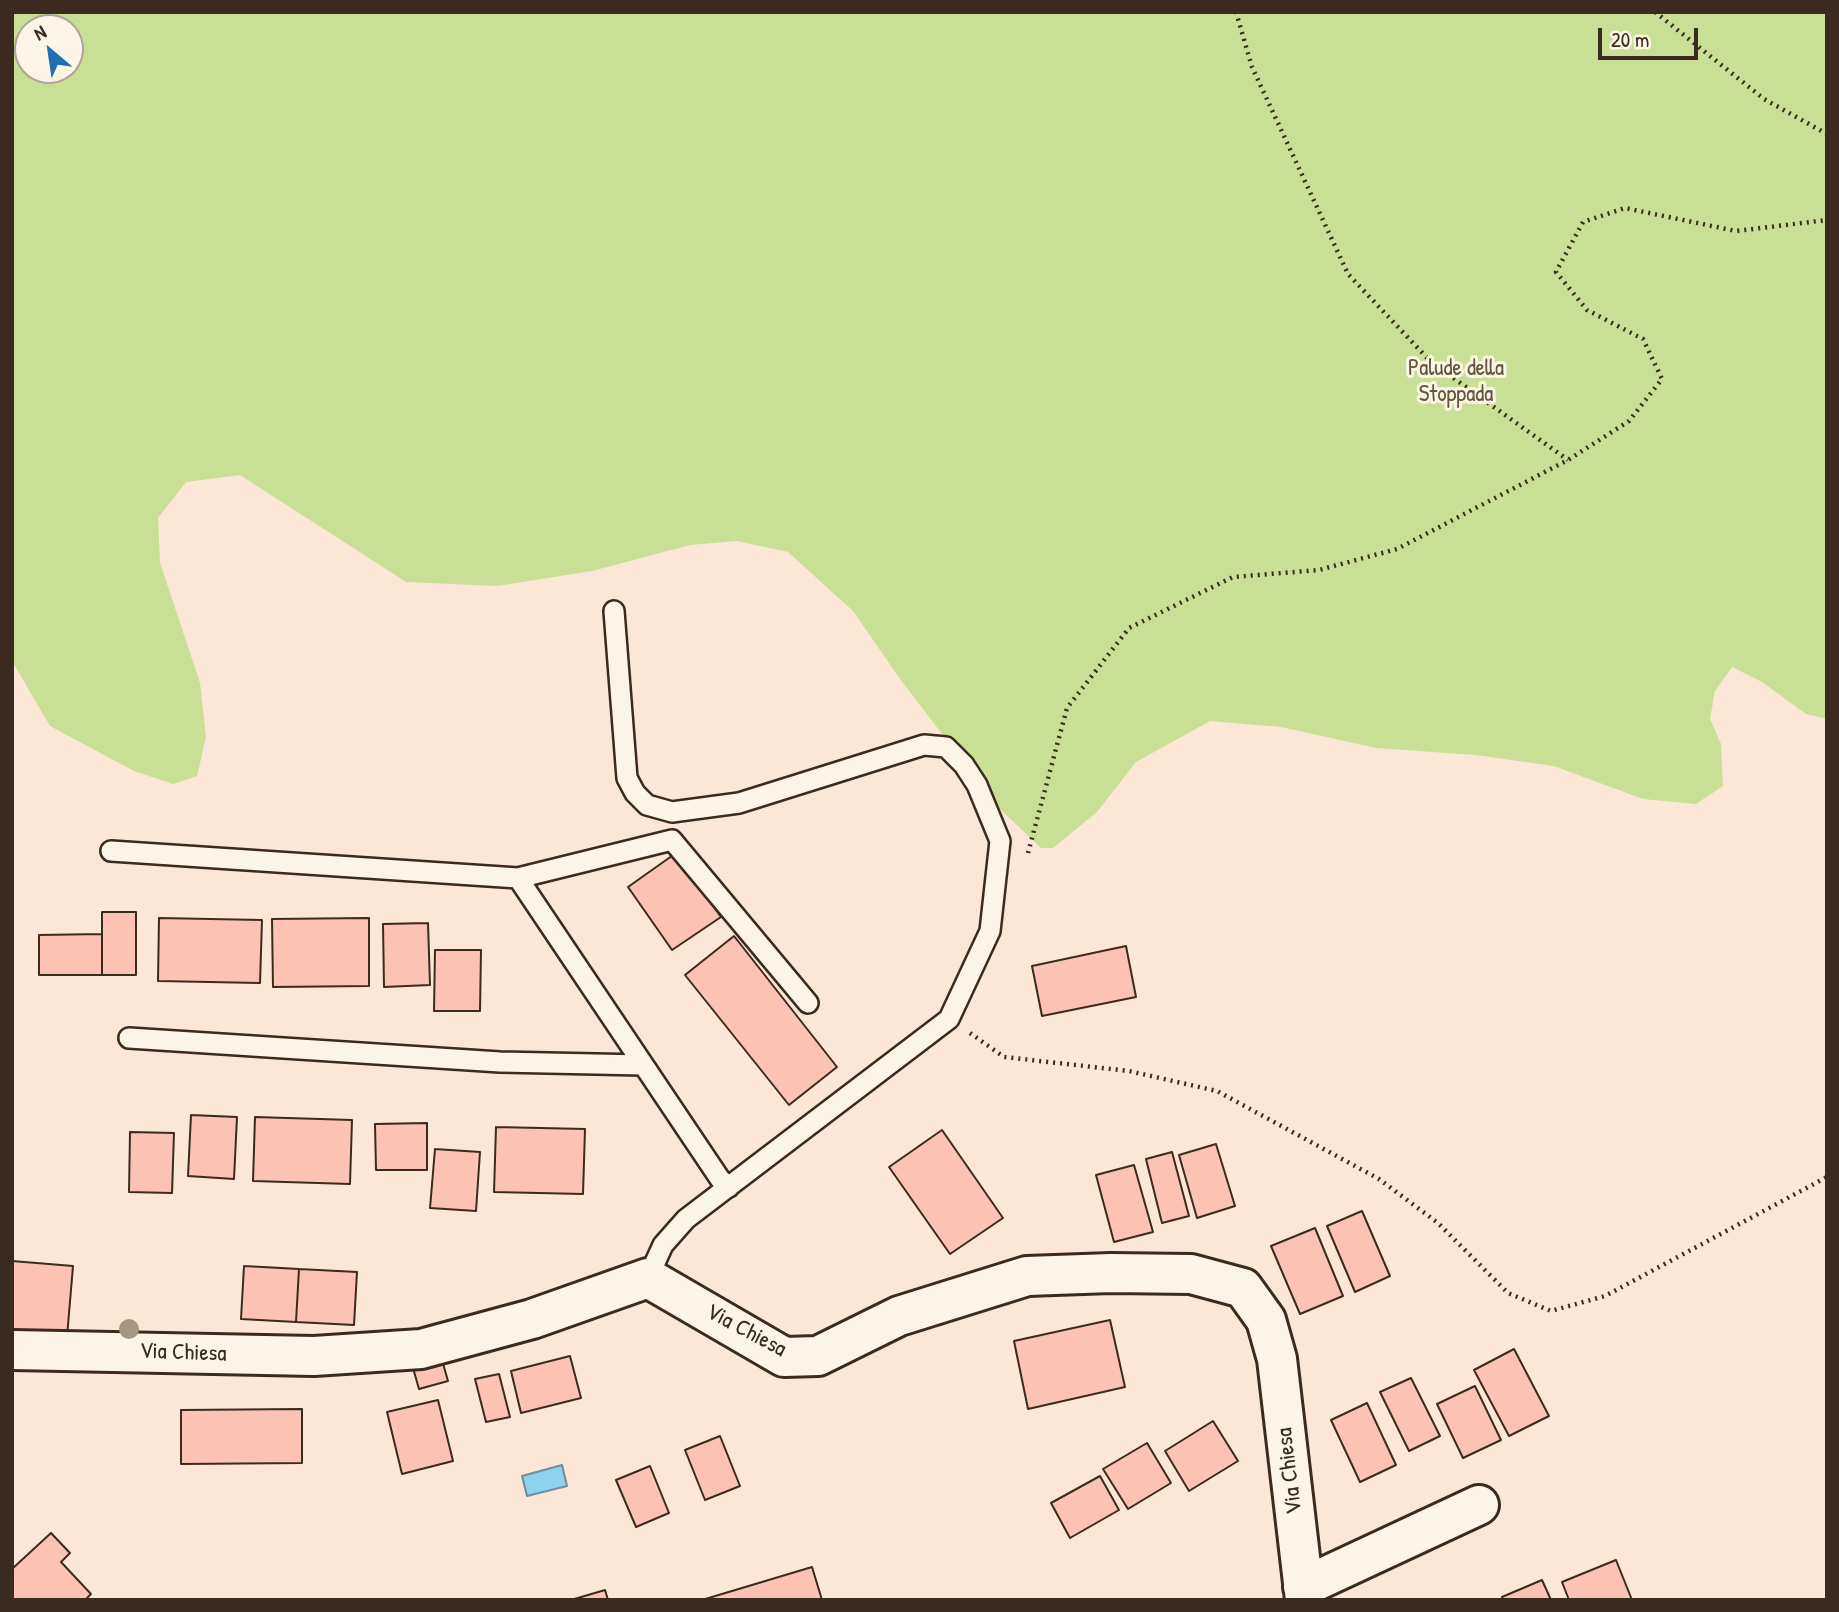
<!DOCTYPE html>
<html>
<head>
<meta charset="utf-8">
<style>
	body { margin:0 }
	#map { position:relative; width:1839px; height:1612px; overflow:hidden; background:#fce6d6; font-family:"Patrick Hand",sans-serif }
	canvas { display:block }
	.frame { position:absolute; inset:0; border:14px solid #3b2a1e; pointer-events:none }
	.north { position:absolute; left:14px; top:14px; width:70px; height:70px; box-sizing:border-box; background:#fcf5e5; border:2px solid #afa495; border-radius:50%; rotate:331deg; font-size:19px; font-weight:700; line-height:28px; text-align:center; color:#3b2a1e }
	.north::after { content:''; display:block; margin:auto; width:24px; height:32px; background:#1f6fb2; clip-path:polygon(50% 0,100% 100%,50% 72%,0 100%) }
	.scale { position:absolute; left:1598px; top:28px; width:100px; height:32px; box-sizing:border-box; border:4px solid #3b2a1e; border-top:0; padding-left:9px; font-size:21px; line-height:24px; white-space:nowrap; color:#3b2a1e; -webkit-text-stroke:5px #fcf5e5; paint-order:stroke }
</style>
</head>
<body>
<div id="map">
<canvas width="1839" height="1612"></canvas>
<div class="frame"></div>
<div class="north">N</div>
<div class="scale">20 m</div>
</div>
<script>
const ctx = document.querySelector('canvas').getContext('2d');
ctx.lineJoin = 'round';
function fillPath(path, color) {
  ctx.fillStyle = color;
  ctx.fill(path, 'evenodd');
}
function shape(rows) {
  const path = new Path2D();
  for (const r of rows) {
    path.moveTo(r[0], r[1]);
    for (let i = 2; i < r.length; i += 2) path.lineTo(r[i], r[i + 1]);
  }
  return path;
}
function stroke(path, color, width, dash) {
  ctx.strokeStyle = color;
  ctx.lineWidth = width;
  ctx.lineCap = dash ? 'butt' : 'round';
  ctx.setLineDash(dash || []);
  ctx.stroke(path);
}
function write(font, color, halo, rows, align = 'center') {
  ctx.font = font + ' "Patrick Hand",sans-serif';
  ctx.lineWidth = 6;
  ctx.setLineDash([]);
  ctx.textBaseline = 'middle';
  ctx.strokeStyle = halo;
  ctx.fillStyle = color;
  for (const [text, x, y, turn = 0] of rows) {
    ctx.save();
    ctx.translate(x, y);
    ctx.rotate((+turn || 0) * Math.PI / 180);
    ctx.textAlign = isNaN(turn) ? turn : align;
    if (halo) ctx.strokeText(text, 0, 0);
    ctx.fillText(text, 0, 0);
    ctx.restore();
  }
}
fillPath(shape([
	[12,12,1827,12,1827,719,1806,714,1762,682,1732,667,1715,691,1710,719,1721,744,1723,786,1696,804,1643,799,1554,766,1476,755,1376,748,1281,727,1210,721,1136,762,1097,812,1053,848,1041,848,998,807,900,679,853,611,788,552,737,541,690,545,592,571,497,586,406,582,240,475,186,482,158,518,160,563,200,683,206,737,197,776,173,784,134,771,50,726,12,661],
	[28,28,70,28,70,70,28,70]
]), '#c9df95');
const water = shape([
	[562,1465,567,1486,527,1496,522,1476,562,1465]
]);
fillPath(water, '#8ed2f0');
stroke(water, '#6d8f9c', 2);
const building = shape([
	[676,853,721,917,672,950,628,887,676,853],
	[102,912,136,912,136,975,102,975,102,912],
	[159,918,262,920,260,983,158,981,159,918],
	[369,918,369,986,273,987,272,919,369,918],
	[428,923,430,985,384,987,383,924,428,923],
	[102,934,102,975,39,975,39,935,102,934],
	[734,936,837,1067,789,1105,685,975,734,936],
	[1126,946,1136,997,1042,1016,1032,966,1126,946],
	[435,950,481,950,480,1011,434,1011,435,950],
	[191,1115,237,1117,234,1179,188,1176,191,1115],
	[255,1117,352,1120,350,1184,253,1181,255,1117],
	[427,1123,427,1170,376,1170,375,1124,427,1123],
	[496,1127,585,1129,583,1194,494,1192,496,1127],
	[942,1130,1003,1218,950,1254,889,1167,942,1130],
	[130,1132,174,1133,172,1193,129,1192,130,1132],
	[1216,1144,1235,1206,1197,1218,1179,1155,1216,1144],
	[435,1149,480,1152,476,1211,430,1208,435,1149],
	[1172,1152,1189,1216,1162,1223,1146,1159,1172,1152],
	[1134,1165,1153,1232,1114,1242,1096,1175,1134,1165],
	[1362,1211,1390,1276,1355,1292,1327,1226,1362,1211],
	[1315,1228,1343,1296,1300,1314,1271,1246,1315,1228],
	[12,1261,73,1266,67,1337,12,1333,12,1261],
	[244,1266,299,1269,296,1322,241,1319,244,1266],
	[299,1269,357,1272,354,1325,296,1322,299,1269],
	[1110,1320,1125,1387,1028,1409,1014,1341,1110,1320],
	[1514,1349,1549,1416,1509,1436,1474,1370,1514,1349],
	[570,1356,581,1398,521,1413,511,1371,570,1356],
	[442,1360,448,1381,419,1389,413,1368,442,1360],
	[499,1374,510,1417,486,1422,475,1379,499,1374],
	[1411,1378,1440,1436,1409,1451,1380,1392,1411,1378],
	[1475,1386,1501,1440,1463,1458,1437,1404,1475,1386],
	[438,1400,453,1461,402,1474,387,1412,438,1400],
	[1367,1403,1396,1465,1360,1482,1331,1420,1367,1403],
	[302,1409,302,1463,181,1464,181,1410,302,1409],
	[1213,1421,1238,1461,1189,1491,1165,1451,1213,1421],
	[720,1436,740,1486,705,1500,685,1450,720,1436],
	[1147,1443,1171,1483,1128,1509,1103,1469,1147,1443],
	[650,1466,669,1513,636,1527,616,1480,650,1466],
	[1100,1476,1119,1510,1070,1538,1051,1503,1100,1476],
	[51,1533,70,1553,61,1562,91,1594,85,1600,12,1600,12,1569,51,1533],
	[1616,1560,1632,1600,1569,1600,1562,1582,1616,1560],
	[812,1567,822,1600,702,1600,812,1567],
	[1542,1580,1551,1600,1503,1600,1502,1597,1542,1580],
	[605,1590,608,1600,571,1600,605,1590]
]);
fillPath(building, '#fcc2b4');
stroke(building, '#3b2a1e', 2);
const service = shape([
	[614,611,627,778,635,793,647,805,672,812,739,803,924,745,946,747,964,765,977,785,1000,841,990,931,949,1019,686,1219,663,1245,648,1278],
	[111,851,518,878,720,1179,729,1187],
	[518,878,672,840,808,1003],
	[129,1038,500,1062,643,1065]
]);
const minor = shape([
	[12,1350,314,1356,421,1349,532,1319,648,1278,784,1357,818,1356,899,1316,1027,1276,1111,1273,1191,1274,1243,1288,1266,1320,1277,1359,1305,1600],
	[1303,1587,1479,1505]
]);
stroke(service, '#3b2a1e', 24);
stroke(minor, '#3b2a1e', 44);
stroke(shape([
	[1236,12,1252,67,1348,274,1431,362,1568,460],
	[1655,12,1764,99,1827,134],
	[1028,853,1067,708,1129,628,1233,577,1319,570,1397,549,1568,460,1629,421,1662,379,1643,339,1587,310,1556,272,1583,222,1625,208,1736,231,1827,220],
	[970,1033,1004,1057,1129,1071,1217,1091,1379,1179,1438,1223,1508,1293,1551,1311,1605,1296,1827,1177]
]), '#3b2a1e', 4.5, [2, 5]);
stroke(service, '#fcf5e5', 19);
stroke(minor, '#fcf5e5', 38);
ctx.fillStyle = '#a59781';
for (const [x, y] of [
	[129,1329]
]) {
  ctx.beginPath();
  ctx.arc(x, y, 10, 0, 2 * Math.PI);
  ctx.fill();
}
write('23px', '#5e573c', '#fcf5e5', [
	["Palude della",1456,369],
	["Stoppada",1456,395]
]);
write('23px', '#3b2a1e', '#fcf5e5', [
	["Via Chiesa",746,1331,28],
	["Via Chiesa",183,1353,2],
	["Via Chiesa",1290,1471,-97]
]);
</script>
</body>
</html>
